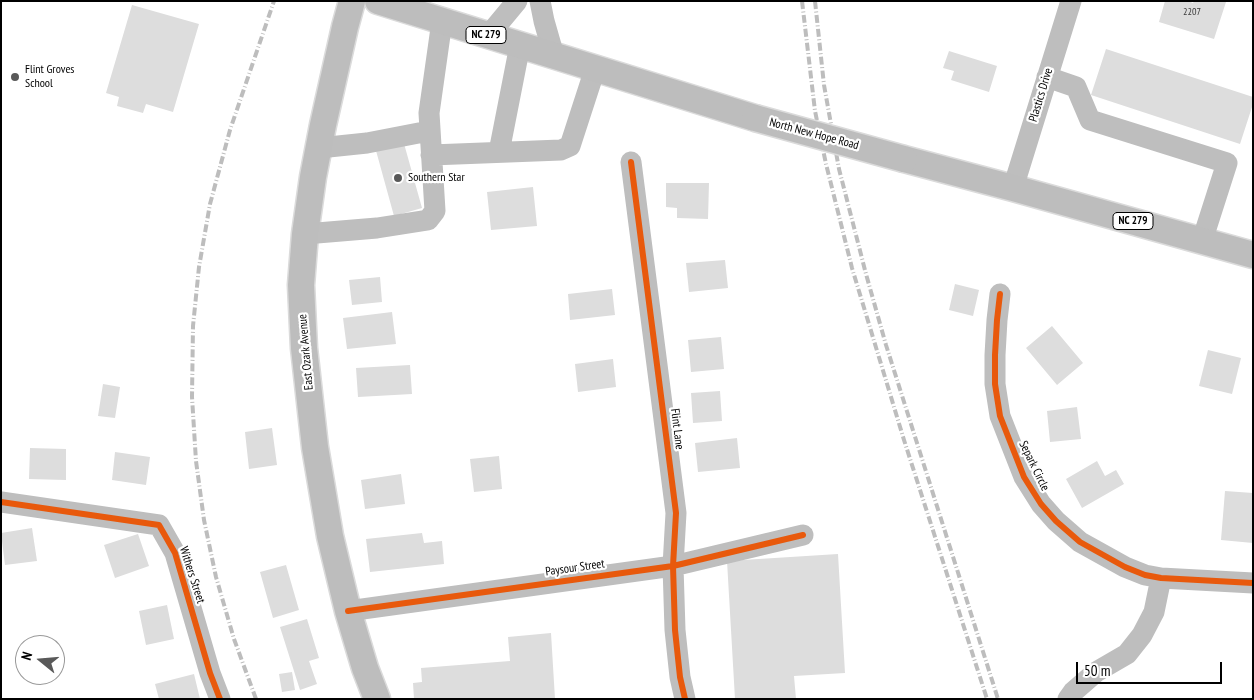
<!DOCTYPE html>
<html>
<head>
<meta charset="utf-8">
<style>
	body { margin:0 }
	#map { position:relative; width:1254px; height:700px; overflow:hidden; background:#fff; font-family:"PT Sans Narrow",sans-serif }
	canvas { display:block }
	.frame { position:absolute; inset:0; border:2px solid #000; pointer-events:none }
	.north { position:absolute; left:15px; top:635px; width:50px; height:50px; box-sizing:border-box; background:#fff; border:1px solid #999; border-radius:50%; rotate:287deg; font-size:14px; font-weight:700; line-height:20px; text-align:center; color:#000 }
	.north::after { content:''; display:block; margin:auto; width:18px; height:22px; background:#595959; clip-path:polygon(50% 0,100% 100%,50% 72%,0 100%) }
	.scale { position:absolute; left:1076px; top:662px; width:146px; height:22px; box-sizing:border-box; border:2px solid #000; border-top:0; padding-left:6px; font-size:15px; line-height:18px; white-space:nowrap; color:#000; -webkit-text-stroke:4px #fff; paint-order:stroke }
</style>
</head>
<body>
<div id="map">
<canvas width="1254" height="700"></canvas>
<div class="frame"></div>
<div class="north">N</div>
<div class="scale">50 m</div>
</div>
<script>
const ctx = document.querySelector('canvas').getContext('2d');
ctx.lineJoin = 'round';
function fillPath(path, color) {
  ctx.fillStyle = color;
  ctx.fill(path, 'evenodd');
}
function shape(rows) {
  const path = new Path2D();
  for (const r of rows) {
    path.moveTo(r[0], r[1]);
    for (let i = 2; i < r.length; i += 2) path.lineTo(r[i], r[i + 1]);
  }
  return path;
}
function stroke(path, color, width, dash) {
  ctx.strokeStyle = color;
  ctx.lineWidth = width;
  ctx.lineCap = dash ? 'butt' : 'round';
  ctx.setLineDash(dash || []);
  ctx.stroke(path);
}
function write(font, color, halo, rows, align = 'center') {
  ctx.font = font + ' "PT Sans Narrow",sans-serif';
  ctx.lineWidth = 4.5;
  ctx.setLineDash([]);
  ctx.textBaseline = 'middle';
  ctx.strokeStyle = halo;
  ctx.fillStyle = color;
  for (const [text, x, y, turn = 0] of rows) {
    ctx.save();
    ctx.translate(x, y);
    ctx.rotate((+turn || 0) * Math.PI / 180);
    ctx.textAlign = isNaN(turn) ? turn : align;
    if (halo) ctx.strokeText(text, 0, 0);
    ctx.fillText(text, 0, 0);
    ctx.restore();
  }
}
fillPath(shape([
	[1165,1,1188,1,1193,3,1194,1,1226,2,1214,39,1159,22],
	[132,5,199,24,173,112,146,104,143,113,117,106,119,97,106,93],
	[1106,49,1253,97,1253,104,1240,144,1091,95],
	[949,51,997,66,989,92,951,80,954,71,943,68],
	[403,140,422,208,394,216,375,147],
	[666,183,709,183,708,219,677,218,677,208,666,207],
	[533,187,537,226,491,230,487,192],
	[725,260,728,288,689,292,686,263],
	[380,277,382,302,352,305,349,280],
	[955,284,979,290,973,316,949,310],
	[612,289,615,315,570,320,568,294],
	[392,312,396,344,347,349,343,318],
	[1052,326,1083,363,1057,385,1026,348],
	[721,337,724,369,691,372,688,340],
	[1208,350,1241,358,1232,394,1199,386],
	[613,359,616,387,578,392,575,364],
	[410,365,412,394,358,397,356,368],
	[103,384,120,387,115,418,98,416],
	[720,391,722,421,693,423,691,393],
	[1077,407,1081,439,1050,442,1047,411],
	[272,428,277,465,249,469,245,432],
	[737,438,740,468,698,472,695,443],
	[30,448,66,449,66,480,29,479],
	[115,452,150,457,146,485,112,480],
	[499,456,502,489,474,492,470,459],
	[1097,461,1105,476,1116,470,1124,484,1082,508,1066,479],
	[401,474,405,504,365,509,361,480],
	[1225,491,1253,493,1253,543,1221,540],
	[32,528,37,561,5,565,1,533],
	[422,533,424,543,442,541,444,564,370,572,366,539],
	[138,534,149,566,115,578,104,545],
	[838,554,845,673,794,676,796,699,735,699,727,561],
	[286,565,299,610,273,618,260,572],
	[167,605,174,639,146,645,139,611],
	[307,619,319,658,309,661,317,684,300,690,280,627],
	[551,633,555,699,414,699,413,683,422,682,421,668,510,661,508,637],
	[292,672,295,690,282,692,279,674],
	[194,674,200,699,159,699,155,684]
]), '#ddd');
const major = shape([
	[352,1,345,27,323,125,313,177,305,234,301,285,304,348,315,447,330,536,348,611,365,668,377,699],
	[378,1,755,118],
	[904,159,1013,188,1253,255]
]);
stroke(major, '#dbdbdb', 29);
stroke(shape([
	[540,1,544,21,554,56],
	[488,36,517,1],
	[1047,77,1076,87,1090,120,1227,163,1202,241],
	[319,148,367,143,429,131],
	[499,152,520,45],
	[431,155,561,150,570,146,595,69],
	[631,162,676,513,673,566,675,630,680,677,685,699],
	[1013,188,1071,1],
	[305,234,377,228,428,220,435,211,429,113,442,21],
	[1000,294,997,320,995,355,995,384,1000,416,1024,477,1041,504,1056,521,1080,542,1125,567,1145,575,1161,578,1253,583],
	[1,502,159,525,175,553,210,673,220,699],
	[348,611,673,566,803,535],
	[1068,699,1073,692,1096,672,1127,654,1142,635,1154,612,1161,578]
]), '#bebebe', 21);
stroke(major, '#bdbdbd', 26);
stroke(shape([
	[802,1,815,111,826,164,852,268,904,440,987,699],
	[815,1,824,85,839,169,866,274,886,345,998,699],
	[256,699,234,639,216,577,204,520,196,461,192,397,193,326,199,267,210,204,230,130,274,1]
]), '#bdbdbd', 4, [8, 2.5, 1, 2.5]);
const majorBridge = shape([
	[755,118,904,159]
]);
stroke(majorBridge, '#dbdbdb', 29, []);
stroke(majorBridge, '#bdbdbd', 26);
stroke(shape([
	[631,162,676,513,673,566,675,630,680,677,685,699],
	[1000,294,997,320,995,355,995,384,1000,416,1024,477,1041,504,1056,521,1080,542,1125,567,1145,575,1161,578,1253,583],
	[1,502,159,525,175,553,210,673,220,699],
	[348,611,673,566,803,535]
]), '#e8590c', 6);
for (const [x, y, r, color] of [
	[15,77,5,"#595959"],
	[398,178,5,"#595959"]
]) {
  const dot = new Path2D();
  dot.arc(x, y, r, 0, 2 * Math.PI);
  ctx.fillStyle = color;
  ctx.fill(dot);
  stroke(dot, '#fff', 2);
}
write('10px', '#373737', null, [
	["2207",1192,12]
]);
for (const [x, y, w] of [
	[486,35,40],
	[1133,221,40]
]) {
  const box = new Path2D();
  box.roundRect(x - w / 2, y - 8.5, w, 17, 4);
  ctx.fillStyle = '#fff';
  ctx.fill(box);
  stroke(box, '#000', 1);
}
write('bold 11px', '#000', null, [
	["NC 279",486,35],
	["NC 279",1133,221]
]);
write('12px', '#000', '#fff', [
	["Flint Groves",25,70],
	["School",25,84],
	["Southern Star",408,178]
], 'left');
write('12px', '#000', '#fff', [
	["Plastics Drive",1041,95,-73],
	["North New Hope Road",814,134,15],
	["East Ozark Avenue",306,352,-95],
	["Flint Lane",677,429,83],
	["Separk Circle",1034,466,64],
	["Paysour Street",575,568,-8],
	["Withers Street",192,575,72]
]);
</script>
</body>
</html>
